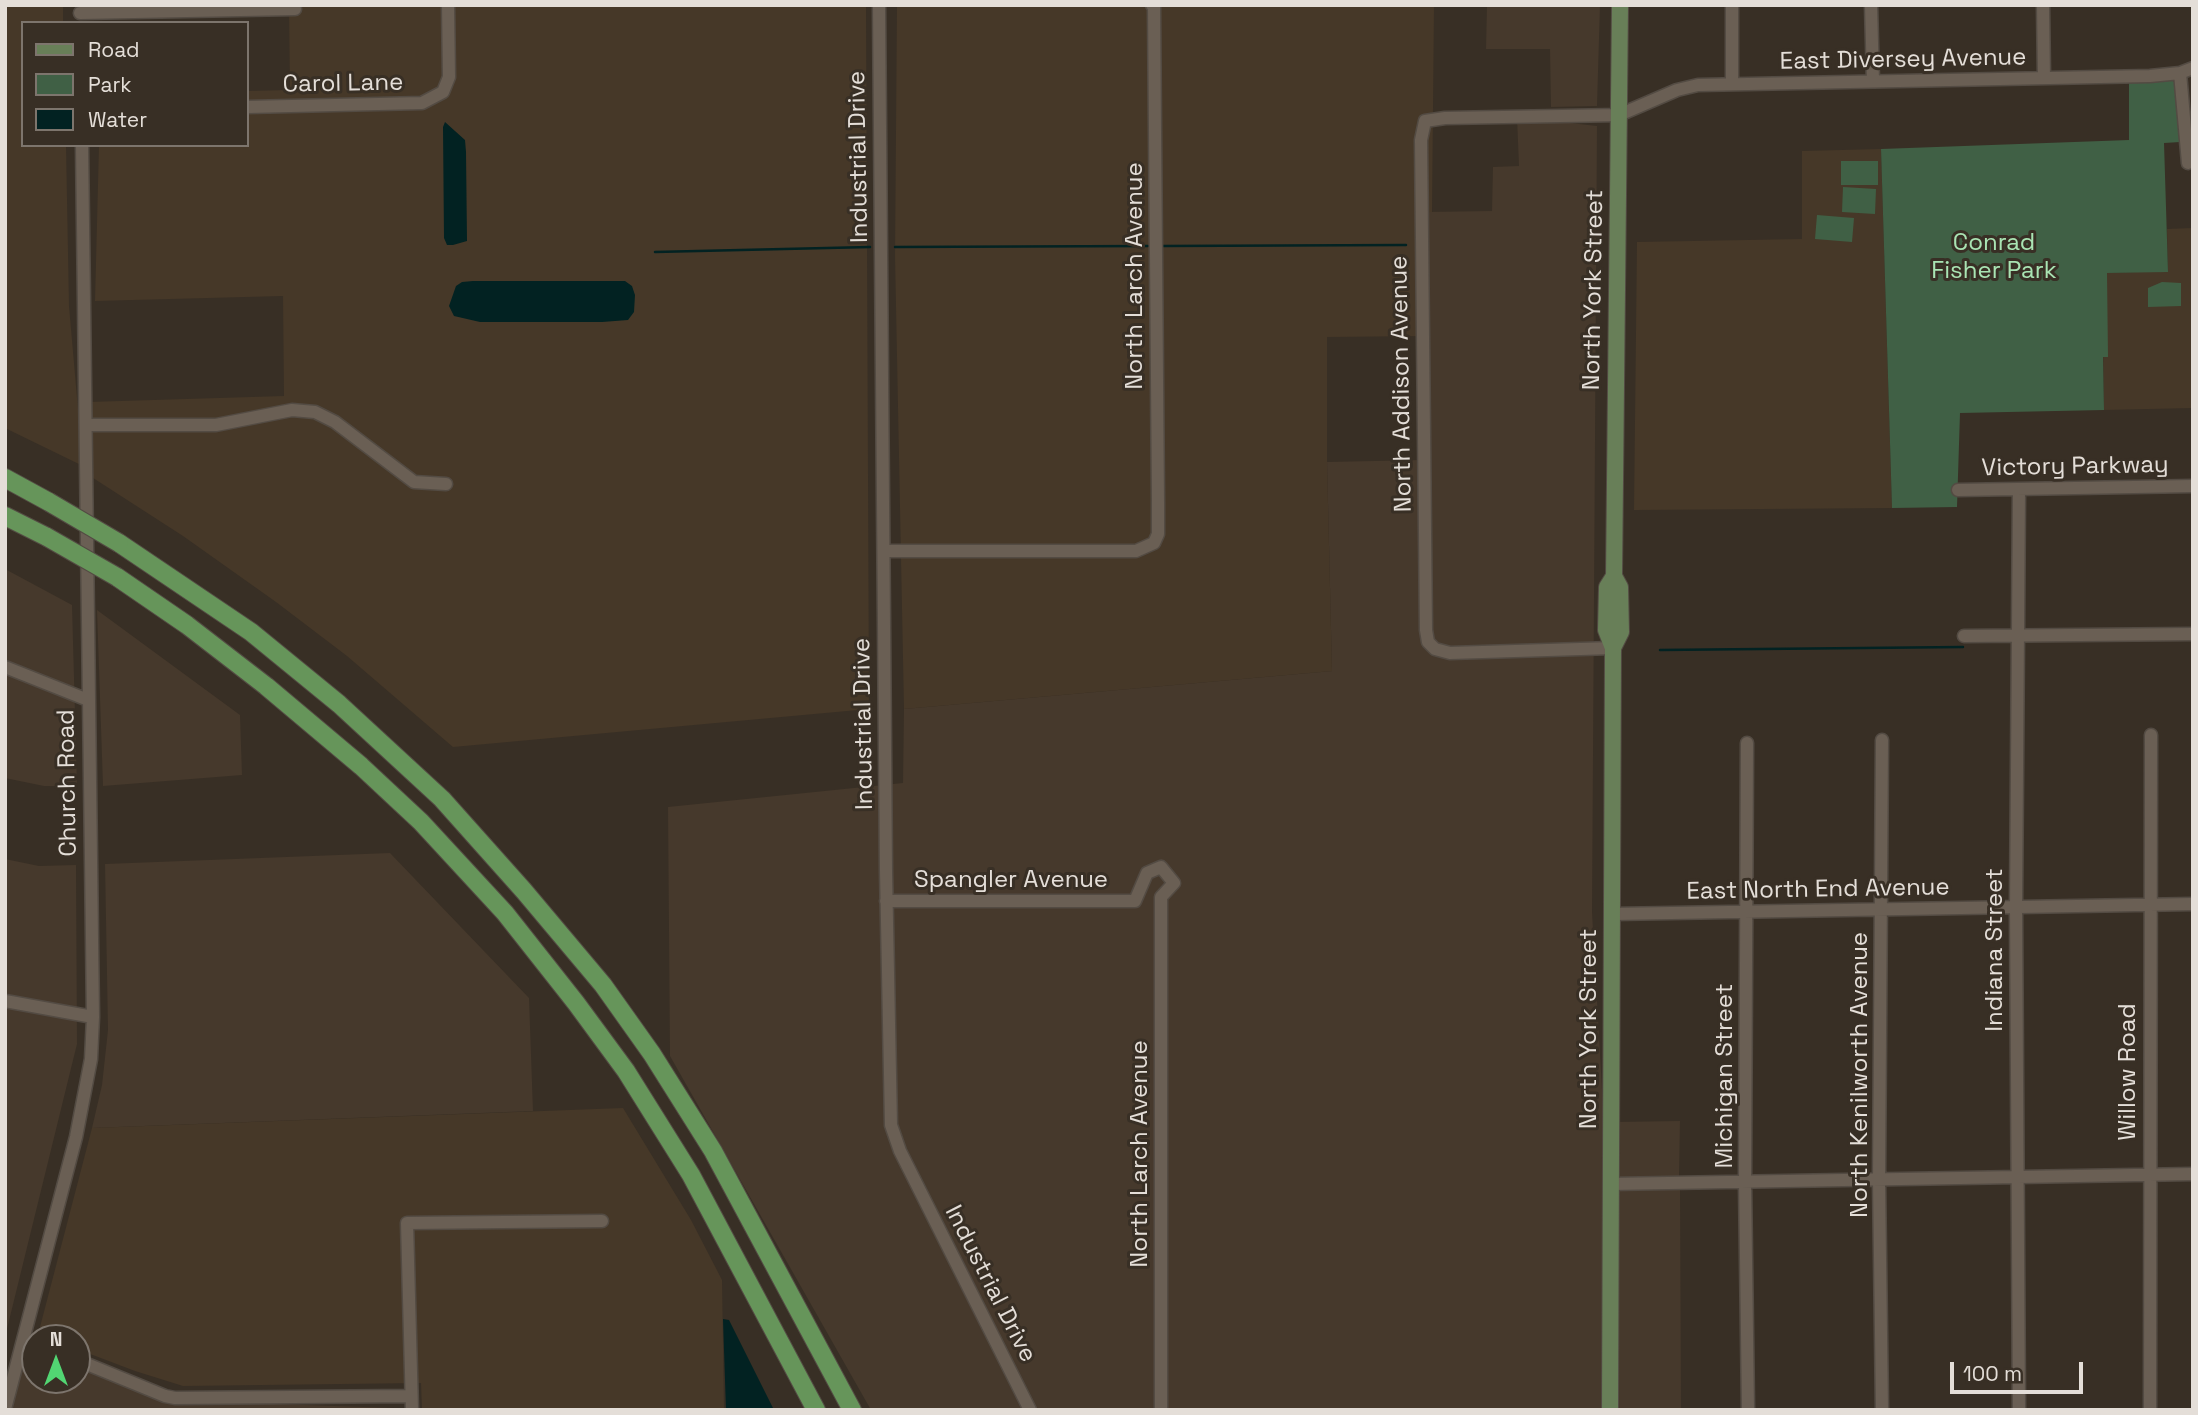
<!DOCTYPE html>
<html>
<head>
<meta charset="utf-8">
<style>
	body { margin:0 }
	#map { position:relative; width:2198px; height:1415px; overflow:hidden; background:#382f25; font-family:"Space Grotesk",sans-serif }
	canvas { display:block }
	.frame { position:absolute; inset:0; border:7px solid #e4ded8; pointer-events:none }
	.legend { position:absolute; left:21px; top:21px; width:228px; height:126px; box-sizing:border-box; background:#382f25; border:2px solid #7d756d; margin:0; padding:9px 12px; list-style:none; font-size:21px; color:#e4ded8 }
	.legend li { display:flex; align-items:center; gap:14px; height:35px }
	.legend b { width:35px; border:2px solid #7d756d }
	.north { position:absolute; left:21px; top:1324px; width:70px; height:70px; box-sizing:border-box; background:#382f25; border:2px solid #7d756d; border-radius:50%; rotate:0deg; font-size:19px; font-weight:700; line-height:28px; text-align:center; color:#e4ded8 }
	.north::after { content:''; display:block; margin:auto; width:24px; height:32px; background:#52d673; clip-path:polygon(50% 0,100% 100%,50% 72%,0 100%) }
	.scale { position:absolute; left:1950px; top:1362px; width:133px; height:32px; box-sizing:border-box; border:4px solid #e4ded8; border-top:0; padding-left:9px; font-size:21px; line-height:24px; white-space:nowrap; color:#e4ded8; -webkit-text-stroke:5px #382f25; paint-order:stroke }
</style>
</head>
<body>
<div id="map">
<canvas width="2198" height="1415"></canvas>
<div class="frame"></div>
<ul class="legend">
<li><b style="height:9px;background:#687f58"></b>Road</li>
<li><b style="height:19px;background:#406045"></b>Park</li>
<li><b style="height:19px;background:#022222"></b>Water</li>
</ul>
<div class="north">N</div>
<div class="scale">100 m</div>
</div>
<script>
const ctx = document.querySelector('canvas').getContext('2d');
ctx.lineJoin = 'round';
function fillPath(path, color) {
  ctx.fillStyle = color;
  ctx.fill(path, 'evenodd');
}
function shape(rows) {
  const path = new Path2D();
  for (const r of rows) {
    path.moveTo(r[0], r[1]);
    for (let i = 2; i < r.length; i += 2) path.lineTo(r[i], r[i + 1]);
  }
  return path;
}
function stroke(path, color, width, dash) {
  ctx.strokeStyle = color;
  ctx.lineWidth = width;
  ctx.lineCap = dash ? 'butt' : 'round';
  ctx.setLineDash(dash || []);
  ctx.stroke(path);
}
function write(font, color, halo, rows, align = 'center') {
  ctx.font = font + ' "Space Grotesk",sans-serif';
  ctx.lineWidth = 6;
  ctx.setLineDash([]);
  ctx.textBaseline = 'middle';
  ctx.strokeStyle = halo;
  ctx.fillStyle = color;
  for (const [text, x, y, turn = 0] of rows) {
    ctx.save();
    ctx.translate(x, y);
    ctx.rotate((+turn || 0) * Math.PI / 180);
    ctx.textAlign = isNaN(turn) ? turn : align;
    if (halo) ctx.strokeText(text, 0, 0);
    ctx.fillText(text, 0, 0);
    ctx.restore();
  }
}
fillPath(shape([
	[1487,5,1600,5,1597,106,1551,107,1550,49,1486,49],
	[1517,117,1597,126,1592,912,1607,1178,1608,1410,871,1410,670,1056,668,807,903,783,904,709,1332,671,1327,462,1421,460,1425,212,1492,211,1493,167,1519,166],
	[5,569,72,605,77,786,44,786,5,778],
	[97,610,240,715,242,775,103,786],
	[390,853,529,998,533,1111,92,1128,102,1085,108,1030,105,864],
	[5,859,39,866,76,865,77,1044,5,1337],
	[1680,1121,1679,1179,1613,1181,1614,1122],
	[1680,1185,1681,1410,1613,1410,1613,1186],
	[26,1342,35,1346,35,1380,77,1380,77,1363,186,1401,394,1408,395,1410,8,1410]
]), '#46392c');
fillPath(shape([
	[5,5,63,5,63,23,23,23,23,145,66,145,69,306,83,466,5,428],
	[289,5,866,5,869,709,453,747,347,656,276,602,183,536,90,476,88,402,284,396,283,296,95,301,99,145,247,145,247,91,290,90],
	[897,5,1434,5,1432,212,1426,212,1426,336,1327,337,1327,462,1332,671,904,709,895,256],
	[1881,149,1892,508,1634,510,1637,242,1802,239,1802,151],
	[2193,228,2193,408,2104,410,2102,273,2168,271,2167,229],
	[623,1108,691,1220,722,1280,724,1410,422,1410,421,1383,183,1386,135,1371,77,1349,77,1338,49,1338,40,1327,92,1128]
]), '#463828');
fillPath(shape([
	[2172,80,2176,84,2180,142,2164,143,2168,272,2107,273,2108,357,2103,357,2104,410,1960,413,1957,507,1892,508,1881,149,2129,140,2129,82],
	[1841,161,1878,161,1878,185,1841,185],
	[1843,187,1876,189,1875,214,1842,212],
	[1817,215,1854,218,1852,242,1815,239],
	[2162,282,2181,283,2181,306,2148,307,2148,288]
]), '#406045');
fillPath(shape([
	[445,122,465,140,466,152,467,241,453,245,447,245,444,238,443,127],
	[473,281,625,281,632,286,635,295,634,312,628,320,602,322,480,322,454,316,449,306,456,286,462,282],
	[723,1319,729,1320,774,1410,726,1410]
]), '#022222');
stroke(shape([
	[1163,246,1406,245],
	[895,247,1148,246],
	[655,252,870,247],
	[1660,650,1963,647]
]), '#022222', 2.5);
const minor = shape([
	[879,5,886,871,891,1125,900,1151,1030,1410],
	[1871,5,1873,81],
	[2043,5,2044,78],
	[80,13,295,9],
	[2180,73,2188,163],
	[1732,84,1732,5],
	[247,107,422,103,443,92,449,77,448,5],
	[87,425,216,425,292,410,315,412,335,422,414,482,446,484],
	[1958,490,2193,486],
	[2019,490,2016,908,2019,1410],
	[884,551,1136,551,1154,543,1158,534,1158,502,1154,7,1152,5],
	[1964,636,2193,634],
	[1613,648,1450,653,1435,649,1428,642,1426,630,1421,140,1425,121,1445,118,1619,115,1677,90,1698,85,2150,76,2180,73,2193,68],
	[5,667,88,700],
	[1882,740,1879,1180,1882,1410],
	[1747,743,1745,1182,1748,1410],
	[886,901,1135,901,1147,873,1161,867,1174,883,1161,897,1161,1410],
	[1613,914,2193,904],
	[5,1001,93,1017],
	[1610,1184,2193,1174],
	[77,1360,165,1396,175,1398,411,1396],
	[5,1409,76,1137,91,1059,93,1017,82,145],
	[412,1410,407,1223,602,1221],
	[2150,1410,2151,735]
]);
const major = shape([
	[1613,648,1621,632,1620,587,1614,576],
	[1610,1410,1613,648,1606,630,1607,587,1614,576,1620,5]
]);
const highway = shape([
	[5,478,49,502],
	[5,516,47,537],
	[119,543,251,632,339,704,442,799,524,891,603,985,652,1054,713,1151,852,1410],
	[117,577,187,625,266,686,361,766,421,822,505,913,576,1003,626,1071,691,1175,816,1410]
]);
stroke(minor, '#534b43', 15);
stroke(major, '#534b43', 18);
stroke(highway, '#534b43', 20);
stroke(minor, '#6a5f54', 12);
stroke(major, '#687f58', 16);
stroke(highway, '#66955a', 18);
const highwayBridge = shape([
	[49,502,119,543],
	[47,537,117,577]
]);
stroke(highwayBridge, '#534b43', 20, []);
stroke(highwayBridge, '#66955a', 18);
write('24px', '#e4ded8', '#382f25', [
	["East Diversey Avenue",1903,60,-1],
	["Carol Lane",343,84,-1],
	["Industrial Drive",859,157,-91],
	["North Larch Avenue",1135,276,-90],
	["North York Street",1594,290,-89],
	["North Addison Avenue",1402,384,-91],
	["Victory Parkway",2075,467,-1],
	["Industrial Drive",864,724,-91],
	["Church Road",68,783,-91],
	["Spangler Avenue",1011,880],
	["East North End Avenue",1818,890,-1],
	["Indiana Street",1995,950,-90],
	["North York Street",1589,1029,-90],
	["Willow Road",2128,1072,-90],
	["North Kenilworth Avenue",1860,1075,-90],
	["Michigan Street",1725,1076,-90],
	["North Larch Avenue",1140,1154,-90],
	["Industrial Drive",990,1284,63]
]);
write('24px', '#a9e4b3', '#382f25', [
	["Conrad",1994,243],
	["Fisher Park",1994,271]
]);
</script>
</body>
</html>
